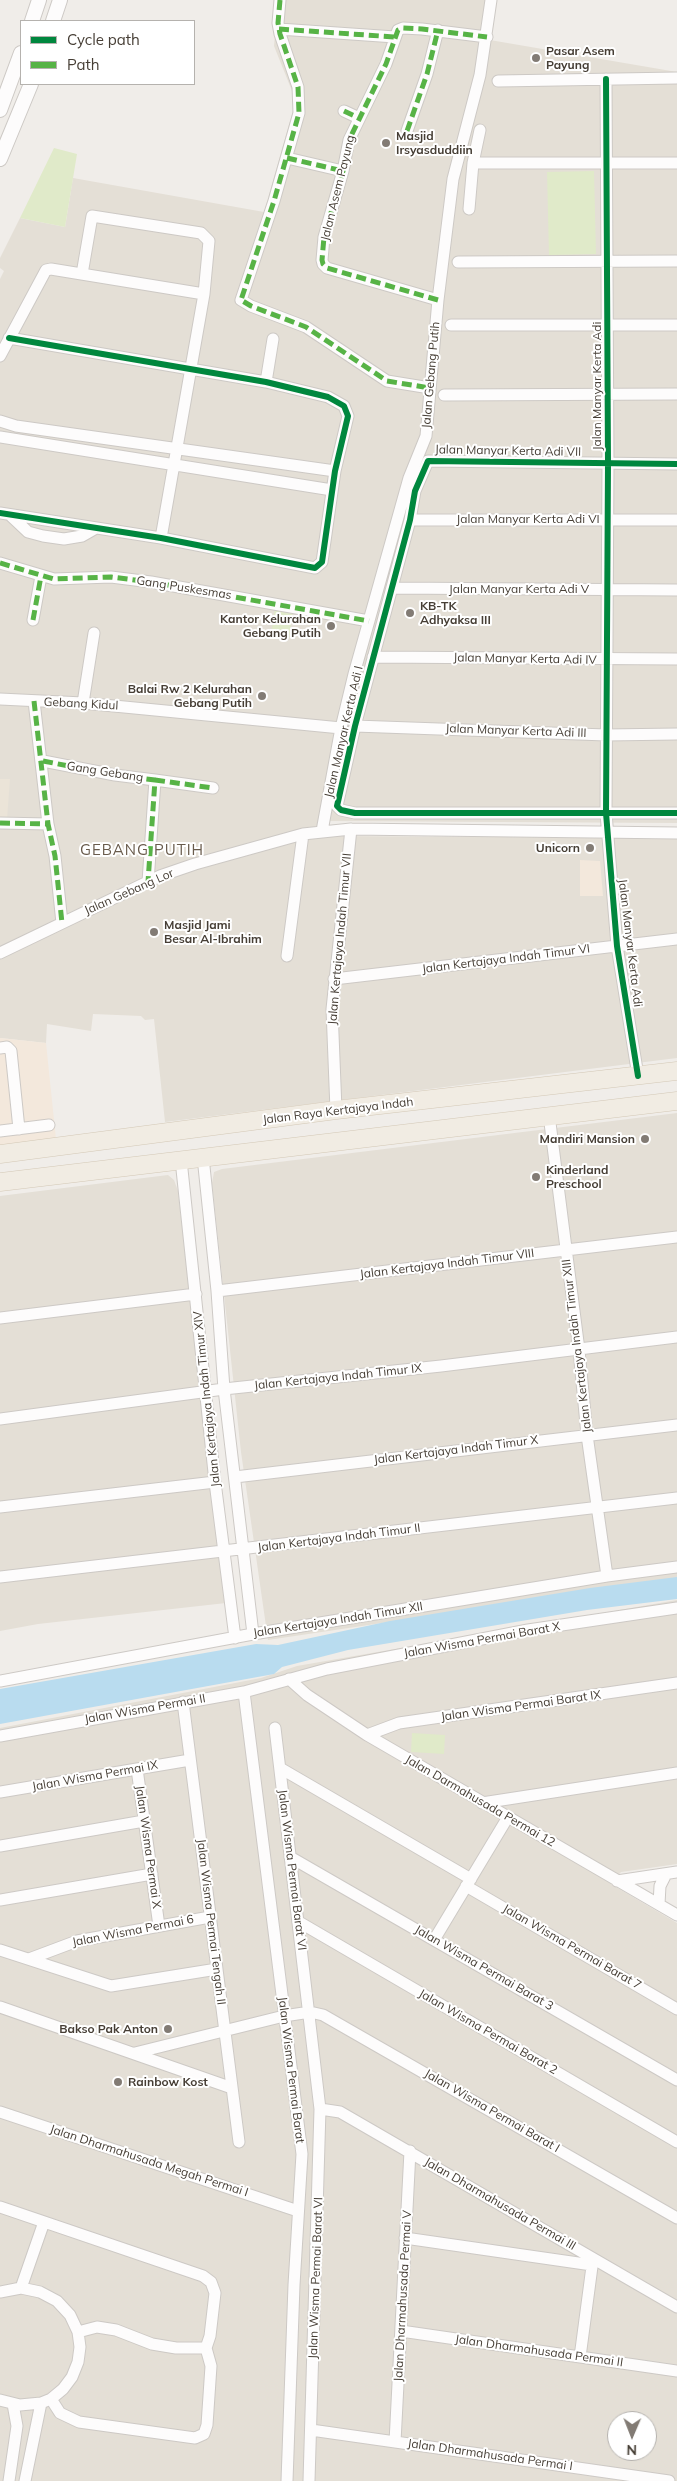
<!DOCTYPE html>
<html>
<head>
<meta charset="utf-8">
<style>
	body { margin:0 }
	#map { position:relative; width:677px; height:2481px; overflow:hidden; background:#f0ede9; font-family:Mulish,sans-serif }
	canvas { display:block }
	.legend { position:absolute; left:20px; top:20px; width:175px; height:65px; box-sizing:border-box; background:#fff; border:1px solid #b5b2ae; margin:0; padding:6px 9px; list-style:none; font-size:15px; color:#463e35 }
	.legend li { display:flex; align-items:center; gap:10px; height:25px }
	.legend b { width:25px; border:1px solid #b5b2ae }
	.north { position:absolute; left:607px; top:2411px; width:50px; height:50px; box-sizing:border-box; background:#fff; border:1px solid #b5b2ae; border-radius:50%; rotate:181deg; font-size:14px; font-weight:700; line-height:20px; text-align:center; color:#463e35 }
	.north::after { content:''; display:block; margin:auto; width:18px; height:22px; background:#827b74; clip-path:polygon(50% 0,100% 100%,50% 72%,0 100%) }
</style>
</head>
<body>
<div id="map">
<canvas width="677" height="2481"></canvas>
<ul class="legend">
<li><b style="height:6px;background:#00873e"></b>Cycle path</li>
<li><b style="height:6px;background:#57b346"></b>Path</li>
</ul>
<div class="north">N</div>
</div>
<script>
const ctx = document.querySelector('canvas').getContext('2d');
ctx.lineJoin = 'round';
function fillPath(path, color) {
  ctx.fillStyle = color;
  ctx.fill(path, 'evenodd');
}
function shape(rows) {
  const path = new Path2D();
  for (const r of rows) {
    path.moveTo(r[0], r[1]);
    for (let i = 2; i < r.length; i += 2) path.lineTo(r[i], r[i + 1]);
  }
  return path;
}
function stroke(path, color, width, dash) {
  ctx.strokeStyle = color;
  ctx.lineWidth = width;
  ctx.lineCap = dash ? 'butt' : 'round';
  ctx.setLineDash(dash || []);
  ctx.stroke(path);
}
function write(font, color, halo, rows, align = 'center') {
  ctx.font = font + ' Mulish,sans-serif';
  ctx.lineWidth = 4;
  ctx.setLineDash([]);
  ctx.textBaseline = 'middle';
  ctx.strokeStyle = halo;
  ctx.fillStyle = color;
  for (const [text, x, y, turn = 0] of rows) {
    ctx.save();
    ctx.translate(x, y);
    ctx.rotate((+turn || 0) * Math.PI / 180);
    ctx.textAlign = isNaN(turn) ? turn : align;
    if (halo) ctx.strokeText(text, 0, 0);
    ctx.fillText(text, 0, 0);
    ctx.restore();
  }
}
fillPath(shape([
	[278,0,488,0,484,39,677,72,677,823,326,821,332,836,677,838,677,1058,165,1122,154,1019,145,1020,141,1016,93,1014,91,1031,47,1024,46,1043,0,1038,0,279,4,271,0,268,0,258,20,218,65,227,73,178,264,212,294,107,292,91,274,46],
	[677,1113,677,1579,268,1640,241,1452,212,1183,214,1172,222,1169],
	[168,1175,174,1180,178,1191,226,1603,38,1624,0,1631,0,1196],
	[677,1600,677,1864,621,1872,611,1884,677,1923,677,2481,0,2481,0,1728,261,1678,297,1666],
	[617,2421,647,2421,647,2451,617,2451]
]), '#e4dfd6');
fillPath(shape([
	[580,860,600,861,603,896,580,896],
	[0,1038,46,1043,56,1139,0,1147]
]), '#f3e8dc');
fillPath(shape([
	[0,779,10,779,7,819,0,819]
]), '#ebe4d8');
fillPath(shape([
	[54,148,77,154,65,227,20,218],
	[594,171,596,254,549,255,547,172],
	[275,607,293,610,289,638,271,635],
	[412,1733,445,1735,444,1754,411,1752]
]), '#e0eac9');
fillPath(shape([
	[677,1577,677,1599,587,1610,348,1650,282,1667,274,1674,0,1724,0,1689,256,1644,278,1645,390,1621,590,1588]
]), '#b9dcef');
const minor = shape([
	[280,0,278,23,280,34,298,87,299,113,274,201,241,300,251,306,306,327,387,381,430,388],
	[279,29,395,37],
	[606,79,608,464,606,813,617,946,638,1076],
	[498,81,677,78],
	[344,111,359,118],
	[407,131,427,74,438,30],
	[287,158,343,171],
	[473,163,677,163],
	[469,209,473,163,480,130],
	[458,262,677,261],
	[82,274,92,216,201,233,209,241,204,294,161,538],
	[438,300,327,268,323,264,322,260,324,237,343,171,349,140,386,64,398,30,403,28,422,29,487,37],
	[451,325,677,325],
	[0,356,46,270,51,269,204,294],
	[266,382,273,339],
	[444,395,677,394],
	[0,421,16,426,335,471],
	[0,437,332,490],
	[677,464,428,461,415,491,410,520,355,726,337,806,341,810,355,813,677,813],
	[0,513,161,538,315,568,322,562,335,471,348,416,344,406,328,397,266,382,9,338],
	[10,515,28,532,43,536,64,539,82,536,96,528],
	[410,520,677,520],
	[0,563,54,579,111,577,151,582,369,621],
	[392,588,677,590],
	[33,620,41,576],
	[373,657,677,659],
	[0,699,83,703,341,728],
	[34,701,48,824],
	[83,703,94,633],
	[355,726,606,735,677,734],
	[43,761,115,775,155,780,148,882],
	[155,780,213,788],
	[0,823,48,824,55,856,62,923],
	[322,831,341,728,354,674,409,478,426,436,438,300,453,179,480,75,491,0],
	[0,953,160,876,195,864,303,834,351,829,677,833],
	[287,956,303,834],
	[334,979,677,939],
	[0,1048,7,1047,11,1051,19,1129],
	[336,1110,332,1009,351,829],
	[549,1115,579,1350,587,1435,607,1576],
	[0,1131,49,1125],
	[203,1157,217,1291,224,1389,253,1634],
	[181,1160,215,1482,235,1638],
	[217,1291,677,1237],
	[0,1318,196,1294],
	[0,1419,224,1389,441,1366,677,1337],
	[235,1477,677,1425],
	[0,1507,215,1482],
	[0,1577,677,1498],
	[289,1679,307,1695,367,1735,677,1915],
	[0,1681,253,1634,607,1576,677,1567],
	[244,1692,302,2154,294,2285,287,2481],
	[183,1702,239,2142],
	[275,1728,320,2109,309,2481],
	[367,1735,399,1723,677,1683],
	[0,1736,244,1692,327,1669,528,1630,677,1608],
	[280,1768,471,1879],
	[137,1769,159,1926],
	[0,1792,190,1760],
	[482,1803,677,1773],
	[0,1846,144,1821],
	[290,1857,677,2080],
	[617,1881,677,1872],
	[466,1886,677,2009],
	[0,1900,152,1874],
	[659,1904,660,1886,666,1874],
	[299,1922,677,2142],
	[434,1940,508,1817],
	[0,1950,111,1986,217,1969],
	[29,1959,77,1941,210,1917],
	[0,2007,232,2088],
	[135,2053,284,2016,310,2012,323,2015,677,2218],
	[320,2109,340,2112,677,2307],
	[0,2112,298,2211],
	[0,2207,203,2276,211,2282,215,2293,210,2336,206,2348],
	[405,2238,592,2265],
	[21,2288,44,2222],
	[0,2292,21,2288,40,2292,57,2301,70,2315,78,2332,80,2347,78,2362,72,2377,63,2389,51,2399,41,2403,20,2405,0,2400],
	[401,2331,677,2371],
	[78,2332,97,2327,116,2330,152,2344,176,2348,206,2348],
	[580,2357,593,2259],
	[51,2399,60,2413,79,2422,195,2438,204,2434,207,2425,211,2366,206,2348],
	[311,2430,669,2481],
	[395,2442,410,2151],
	[9,2481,17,2426,13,2404],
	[25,2481,41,2403]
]);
const tertiary = shape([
	[32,21,39,0],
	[53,21,60,0],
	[0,110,21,53],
	[0,159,31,84]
]);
const primary = shape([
	[0,1154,336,1110,677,1071],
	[0,1182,677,1101]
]);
stroke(minor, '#cdc9c5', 13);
stroke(tertiary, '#cdc9c5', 16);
stroke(primary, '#d3c8b6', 19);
stroke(minor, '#fdfcfc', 11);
stroke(tertiary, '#fdfcfc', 14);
stroke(primary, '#f1ece3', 18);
stroke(shape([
	[280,0,278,23,280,34,298,87,299,113,274,201,241,300,251,306,306,327,387,381,430,388],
	[279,29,395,37],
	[344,111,359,118],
	[407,131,427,74,438,30],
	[287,158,343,171],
	[438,300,327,268,323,264,322,260,324,237,343,171,349,140,386,64,398,30,403,28,422,29,487,37],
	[0,563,54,579,111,577,151,582,369,621],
	[33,620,41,576],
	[34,701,48,824],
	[43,761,115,775,155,780,148,882],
	[155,780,213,788],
	[0,823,48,824,55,856,62,923]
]), '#57b346', 5, [10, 5]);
stroke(shape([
	[606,79,608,464,606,813,617,946,638,1076],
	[677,464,428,461,415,491,410,520,355,726,337,806,341,810,355,813,677,813],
	[0,513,161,538,315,568,322,562,335,471,348,416,344,406,328,397,266,382,9,338]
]), '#00873e', 6);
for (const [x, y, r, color] of [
	[536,58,5,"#827b74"],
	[386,143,5,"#827b74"],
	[410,613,5,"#827b74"],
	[331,626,5,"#827b74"],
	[262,696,5,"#827b74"],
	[590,848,5,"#827b74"],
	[154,932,5,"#827b74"],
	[645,1139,5,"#827b74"],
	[536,1177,5,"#827b74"],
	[168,2029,5,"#827b74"],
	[118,2082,5,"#827b74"]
]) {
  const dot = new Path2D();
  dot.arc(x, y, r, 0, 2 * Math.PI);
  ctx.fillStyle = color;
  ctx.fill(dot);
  stroke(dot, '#fff', 2);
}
write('bold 12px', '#463e35', '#fff', [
	["Pasar Asem",546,51],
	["Payung",546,65],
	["Masjid",396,136],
	["Irsyasduddiin",396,150],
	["KB-TK",420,606],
	["Adhyaksa III",420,620],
	["Kantor Kelurahan",321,619,"right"],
	["Gebang Putih",321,633,"right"],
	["Balai Rw 2 Kelurahan",252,689,"right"],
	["Gebang Putih",252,703,"right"],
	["Unicorn",580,848,"right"],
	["Masjid Jami",164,925],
	["Besar Al-Ibrahim",164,939],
	["Mandiri Mansion",635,1139,"right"],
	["Kinderland",546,1170],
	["Preschool",546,1184],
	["Bakso Pak Anton",158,2029,"right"],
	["Rainbow Kost",128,2082]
], 'left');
write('12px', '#463e35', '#fff', [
	["Jalan Asem Payung",338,188,-76],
	["Jalan Gebang Putih",431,375,-85],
	["Jalan Manyar Kerta Adi",597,386,-90],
	["Jalan Manyar Kerta Adi VII",508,451,1],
	["Jalan Manyar Kerta Adi VI",528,519],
	["Gang Puskesmas",184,588,9],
	["Jalan Manyar Kerta Adi V",519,589],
	["Jalan Manyar Kerta Adi IV",525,659,1],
	["Gebang Kidul",81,704,3],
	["Jalan Manyar Kerta Adi III",516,731,2],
	["Jalan Manyar Kerta Adi I",344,732,-77],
	["Gang Gebang",105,772,9],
	["Jalan Gebang Lor",129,892,-24],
	["Jalan Kertajaya Indah Timur VII",340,939,-85],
	["Jalan Manyar Kerta Adi",630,943,83],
	["Jalan Kertajaya Indah Timur VI",506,959,-7],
	["Jalan Raya Kertajaya Indah",338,1111,-7],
	["Jalan Kertajaya Indah Timur VIII",447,1264,-7],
	["Jalan Kertajaya Indah Timur XIII",577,1346,-97],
	["Jalan Kertajaya Indah Timur IX",338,1377,-6],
	["Jalan Kertajaya Indah Timur XIV",207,1399,-96],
	["Jalan Kertajaya Indah Timur X",456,1450,-7],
	["Jalan Kertajaya Indah Timur II",339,1538,-7],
	["Jalan Kertajaya Indah Timur XII",338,1620,-9],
	["Jalan Wisma Permai Barat X",482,1640,-10],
	["Jalan Wisma Permai Barat IX",521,1706,-8],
	["Jalan Wisma Permai II",145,1709,-10],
	["Jalan Wisma Permai IX",95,1776,-10],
	["Jalan Darmahusada Permai 12",480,1801,30],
	["Jalan Wisma Permai X",148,1847,82],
	["Jalan Wisma Permai Barat VI",292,1870,83],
	["Jalan Wisma Permai Tengah II",211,1922,83],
	["Jalan Wisma Permai 6",133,1931,-11],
	["Jalan Wisma Permai Barat 7",572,1947,30],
	["Jalan Wisma Permai Barat 3",484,1968,30],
	["Jalan Wisma Permai Barat 2",488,2032,30],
	["Jalan Wisma Permai Barat",291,2070,83],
	["Jalan Wisma Permai Barat I",492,2111,30],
	["Jalan Dharmahusada Megah Permai I",149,2161,18],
	["Jalan Dharmahusada Permai III",500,2204,30],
	["Jalan Wisma Permai Barat VI",316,2278,-88],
	["Jalan Dharmahusada Permai V",403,2296,-87],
	["Jalan Dharmahusada Permai II",539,2351,8],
	["Jalan Dharmahusada Permai I",490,2455,8]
]);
ctx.letterSpacing = '1px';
write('15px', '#695b4c', '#fff', [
	["GEBANG PUTIH",142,850]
]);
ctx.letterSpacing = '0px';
</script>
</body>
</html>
